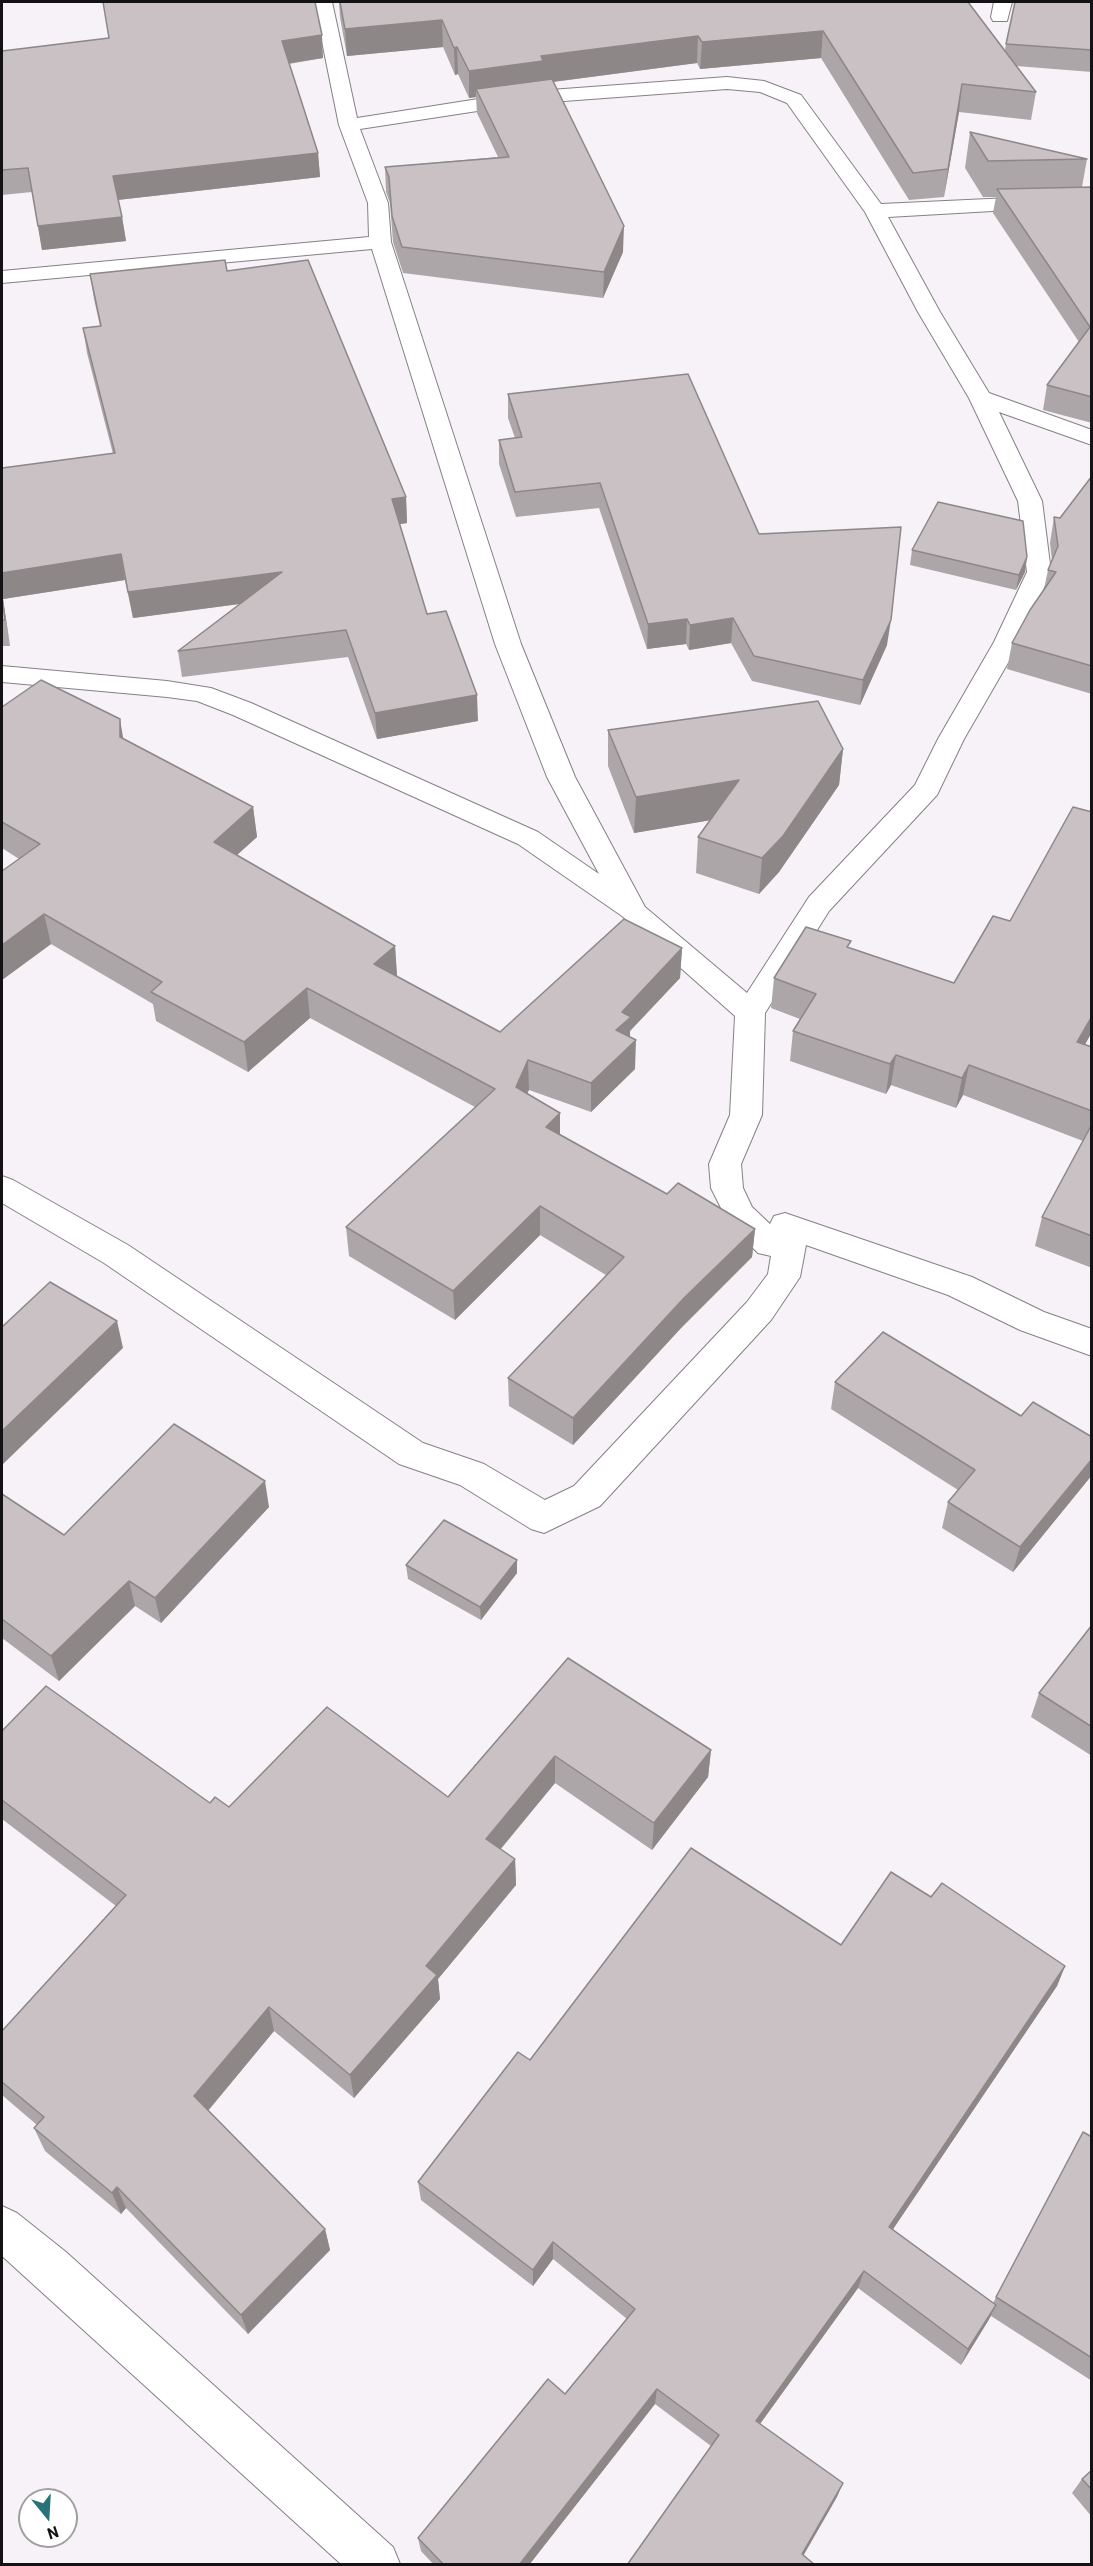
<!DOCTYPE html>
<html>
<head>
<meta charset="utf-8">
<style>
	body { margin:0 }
	#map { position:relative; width:1093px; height:2566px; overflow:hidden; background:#f7f2f8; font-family:Barlow,sans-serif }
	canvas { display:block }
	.frame { position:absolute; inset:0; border:3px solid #141214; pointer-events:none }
	.north { position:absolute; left:18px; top:2488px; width:60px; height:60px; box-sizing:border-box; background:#fff; border:2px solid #a1a0a1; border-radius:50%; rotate:162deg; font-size:16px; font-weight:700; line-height:24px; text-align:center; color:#141214 }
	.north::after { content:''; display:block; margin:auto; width:21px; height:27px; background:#297279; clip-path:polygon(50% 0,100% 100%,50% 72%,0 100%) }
</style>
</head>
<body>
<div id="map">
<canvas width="1093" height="2566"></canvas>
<div class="frame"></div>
<div class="north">N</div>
</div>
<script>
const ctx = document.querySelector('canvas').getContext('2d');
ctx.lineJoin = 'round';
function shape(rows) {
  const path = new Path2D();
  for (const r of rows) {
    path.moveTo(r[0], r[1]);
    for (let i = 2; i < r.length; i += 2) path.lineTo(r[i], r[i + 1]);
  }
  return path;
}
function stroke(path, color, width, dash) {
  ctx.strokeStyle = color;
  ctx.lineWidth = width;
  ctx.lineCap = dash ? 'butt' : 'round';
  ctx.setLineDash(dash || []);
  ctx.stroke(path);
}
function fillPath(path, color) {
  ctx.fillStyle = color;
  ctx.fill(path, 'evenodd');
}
const minor = shape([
	[314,2,332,2,357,118,523,92,727,77,764,81,801,95,881,204,1010,198,1092,197,1092,209,1010,210,888,217,940,312,989,393,1092,430,1092,445,999,412,1042,501,1051,572,1020,642,964,739,937,795,829,911,765,1013,762,1115,741,1164,743,1188,752,1207,770,1224,774,1216,785,1213,972,1277,1044,1312,1092,1329,1092,1356,1020,1330,948,1295,806,1245,800,1277,771,1320,600,1506,544,1533,531,1529,460,1485,399,1464,104,1263,2,1203,2,1176,13,1180,128,1245,423,1443,484,1464,545,1500,574,1486,747,1302,768,1274,771,1256,758,1253,729,1224,711,1188,709,1164,730,1115,735,1016,622,916,518,844,233,715,197,701,167,697,2,682,2,666,167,681,211,688,251,703,538,832,599,874,547,777,495,644,372,249,2,283,2,271,369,237,368,203,339,125,314,2],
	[727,89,760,92,787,103,865,212,918,312,969,398,1018,501,1027,572,994,642,938,739,915,785,809,897,747,993,645,907,575,777,521,644,391,242,388,203,360,129,523,104,727,89],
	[994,2,1012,2,1007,21,993,21,991,17,994,2],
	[2,2206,17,2213,66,2252,393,2547,400,2564,341,2564,2,2256,2,2206]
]);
stroke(minor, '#858085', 2);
fillPath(minor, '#fff');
fillPath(shape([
	[103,2,323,58,289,64,318,153,320,177,118,200,122,217,126,241,42,250,32,192,2,195,2,51,109,39],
	[339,2,968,2,1005,50,1006,44,1092,2,1092,72,1016,66,1036,92,1031,120,959,112,944,197,909,200,821,58,700,69,697,63,553,82,623,252,603,298,403,273,393,242,390,203,386,192,385,167,498,157,477,113,476,97,469,98,458,74,455,75,443,47,347,56,340,17],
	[970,132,1087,159,1082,187,1092,187,1092,423,1043,410,1047,385,1079,342,993,213,996,197,983,197,965,168],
	[227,271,406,497,407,523,400,524,427,614,478,721,377,739,348,657,182,677,178,651,240,604,133,618,125,580,3,599,10,646,2,646,2,468,113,454,87,353,83,328,100,326,94,299,90,274],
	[508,394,759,534,887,645,860,705,752,681,731,643,689,650,686,644,647,649,599,508,516,517,499,464,499,440,515,438,508,418],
	[1092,476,1092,694,1007,669,1012,643,1044,589,1048,570,1052,561,1050,543,1054,517,1060,518],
	[912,550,1027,557,1025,572,1016,590,910,565],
	[2,707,123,738,253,807,257,837,237,855,395,946,397,976,396,976,500,1032,682,948,680,978,630,1031,630,1037,635,1069,591,1112,529,1090,527,1093,560,1134,667,1194,755,1229,752,1257,682,1327,573,1445,509,1406,508,1378,606,1275,540,1235,455,1320,349,1256,346,1227,475,1107,310,1018,248,1072,156,1021,153,1004,51,944,2,980,2,871,19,859,2,848],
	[608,730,843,749,839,785,779,872,759,894,696,873,698,837,710,820,634,833,608,766],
	[850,948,1092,1047,1092,1268,1035,1246,1042,1217,1083,1141,963,1095,956,1108,891,1085,886,1094,790,1061,793,1031,800,1019,771,1008,774,978],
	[835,1382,1021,1416,1092,1437,1092,1475,1013,1572,942,1528,948,1502,958,1490,831,1409],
	[2,1494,64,1535,269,1507,161,1623,135,1606,59,1681,2,1638],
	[517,1560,517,1573,481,1620,408,1579,406,1565],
	[1092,1625,1092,1756,1031,1717,1039,1693],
	[568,1658,711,1750,708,1777,652,1850,555,1783,501,1849,515,1859,516,1885,438,1979,440,1999,354,2098,274,2031,208,2111,325,2229,330,2250,248,2334,126,2208,121,2214,45,2151,34,2128,37,2125,2,2095,2,2031,116,1906,2,1819,2,1731,210,1803,229,1807,448,1797],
	[931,1897,1065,1966,1057,1986,893,2229,993,2303,1083,2132,1092,2137,1092,2381,991,2316,961,2365,858,2288,760,2424,837,2497,627,2565,711,2446,655,2404,529,2565,434,2565,421,2551,418,2538,565,2394,627,2319,553,2259,533,2286,421,2200,418,2182,530,2060,841,1945],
	[1092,2470,1092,2517,1072,2493,1082,2479]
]), '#ada6a8');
fillPath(shape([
	[442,20,443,47,347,56,345,29],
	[823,31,821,58,700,69,702,42],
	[322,35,323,58,284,64,282,41],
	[698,36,697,63,544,83,476,89,476,97,469,98,469,71,541,56],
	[457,47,458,74,455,75,454,48],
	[962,84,959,112,944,197,948,169],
	[318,153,320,177,117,200,113,176],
	[122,217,126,241,42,250,38,226],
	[624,226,623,252,603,298,604,272],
	[406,497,407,523,394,525,392,499],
	[121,554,125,580,3,599,10,646,2,598,2,573],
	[1027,557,1025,572,1016,590,1019,575],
	[282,572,284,598,133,618,128,592],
	[733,618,731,643,689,650,690,625],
	[687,619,686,644,647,649,648,624],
	[891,620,887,645,860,705,863,680],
	[477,695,478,721,377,739,375,713],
	[120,719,125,749,120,737],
	[843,749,839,785,779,872,759,894,762,858],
	[739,780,736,816,634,833,636,797],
	[253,807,257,837,218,872,214,842],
	[44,914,51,944,2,980,2,945],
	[395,946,397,976,376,994,374,964],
	[682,948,680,978,630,1031,630,1046,636,1040,635,1069,591,1112,591,1083,616,1030,622,1012],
	[307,988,310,1018,248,1072,244,1042],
	[1092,1016,1092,1032,1070,1072,1077,1042],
	[896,1055,891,1085,886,1094,890,1064],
	[528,1060,529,1090,516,1116,516,1087],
	[969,1065,963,1095,956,1108,962,1078],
	[560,1113,560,1142,546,1127],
	[540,1206,540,1235,455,1320,453,1291],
	[755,1229,752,1257,682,1327,573,1445,573,1418,684,1298],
	[117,1321,123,1348,2,1465,2,1431],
	[1092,1459,1092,1475,1013,1572,1020,1547],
	[265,1481,269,1507,161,1623,155,1598],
	[517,1560,517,1573,481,1620,480,1607],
	[129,1581,135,1606,59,1681,51,1656],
	[711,1750,708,1777,652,1850,654,1823],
	[555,1756,555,1783,487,1865,486,1839],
	[515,1859,516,1885,438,1979,440,1999,354,2098,350,2075,426,1966],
	[1065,1966,1057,1986,883,2244,889,2227],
	[269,2007,274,2031,201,2119,194,2096],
	[117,2187,126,2208,121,2214,112,2193],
	[325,2229,330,2250,248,2334,241,2315],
	[553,2242,553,2259,533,2286,533,2270],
	[864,2271,858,2288,752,2435,756,2421],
	[996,2305,988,2321,961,2365,968,2349],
	[657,2389,655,2404,529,2565,519,2565],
	[843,2483,837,2497,798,2565,802,2554]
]), '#8d8788');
const building = shape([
	[103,2,315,2,322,35,282,41,318,153,113,176,122,217,38,226,28,168,2,170,2,51,109,38,103,2],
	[340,2,968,2,1036,92,962,84,948,169,913,173,823,31,702,42,698,36,541,56,543,61,469,71,457,47,454,48,442,20,345,29,340,2],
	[1015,2,1092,2,1092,50,1006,44,1015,2],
	[552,79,624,226,604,272,402,247,392,216,389,177,385,167,509,157,476,89,552,79],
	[970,132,1087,159,988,161,970,132],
	[1092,187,1092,397,1047,385,1090,327,997,189,1092,187],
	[225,260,227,271,308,260,406,497,392,499,427,614,446,611,477,695,375,713,346,630,178,651,282,572,128,592,121,554,2,573,2,468,115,453,83,328,101,326,90,274,225,260],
	[688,374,759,534,901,527,891,620,863,680,754,656,733,618,690,625,687,619,648,624,600,483,515,492,499,440,522,437,508,394,688,374],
	[1092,476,1092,666,1012,643,1030,610,1056,572,1048,570,1058,546,1054,517,1060,518,1092,476],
	[938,502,1023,521,1027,557,1019,575,912,550,938,502],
	[2,598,5,620,2,620,2,598],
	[41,680,120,719,120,737,253,807,214,842,395,946,374,964,500,1032,624,919,682,948,622,1012,631,1017,616,1030,636,1040,591,1083,528,1060,516,1087,560,1113,546,1127,667,1194,678,1183,755,1229,684,1298,573,1418,508,1378,624,1257,540,1206,453,1291,346,1227,495,1089,307,988,244,1042,151,992,162,982,44,914,2,945,2,871,40,844,2,822,2,707,41,680],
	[818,701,843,749,783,836,762,858,698,837,739,780,636,797,608,730,818,701],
	[1073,807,1092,812,1092,1016,1077,1042,1092,1047,1092,1111,969,1065,962,1078,896,1055,890,1064,793,1031,816,994,774,978,806,927,851,941,847,947,954,983,993,916,1010,921,1073,807],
	[1092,1124,1092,1236,1042,1217,1092,1124],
	[50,1282,117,1321,2,1431,2,1327,50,1282],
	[883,1332,1021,1416,1033,1402,1092,1437,1092,1459,1020,1547,948,1502,975,1470,835,1382,883,1332],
	[174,1424,265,1481,155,1598,129,1581,51,1656,2,1619,2,1494,64,1535,174,1424],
	[444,1520,517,1560,480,1607,406,1565,444,1520],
	[1092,1625,1092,1727,1039,1693,1092,1625],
	[568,1658,711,1750,654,1823,555,1756,486,1839,515,1859,426,1966,437,1975,350,2075,269,2007,194,2096,325,2229,241,2315,117,2187,112,2193,34,2128,44,2117,2,2082,2,2031,126,1895,2,1800,2,1731,46,1686,210,1803,215,1797,229,1807,327,1707,448,1797,568,1658],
	[691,1848,841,1945,891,1872,931,1897,942,1883,1065,1966,889,2227,996,2305,968,2349,864,2271,756,2421,843,2483,802,2554,815,2565,627,2565,719,2435,657,2389,519,2565,444,2565,418,2538,548,2379,565,2394,635,2309,553,2242,533,2270,418,2182,518,2052,530,2060,691,1848],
	[1083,2132,1092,2137,1092,2358,996,2297,1083,2132],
	[1092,2470,1092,2490,1082,2479,1092,2470]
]);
fillPath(building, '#c9c1c3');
stroke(building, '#8d8788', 1.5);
</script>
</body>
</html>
